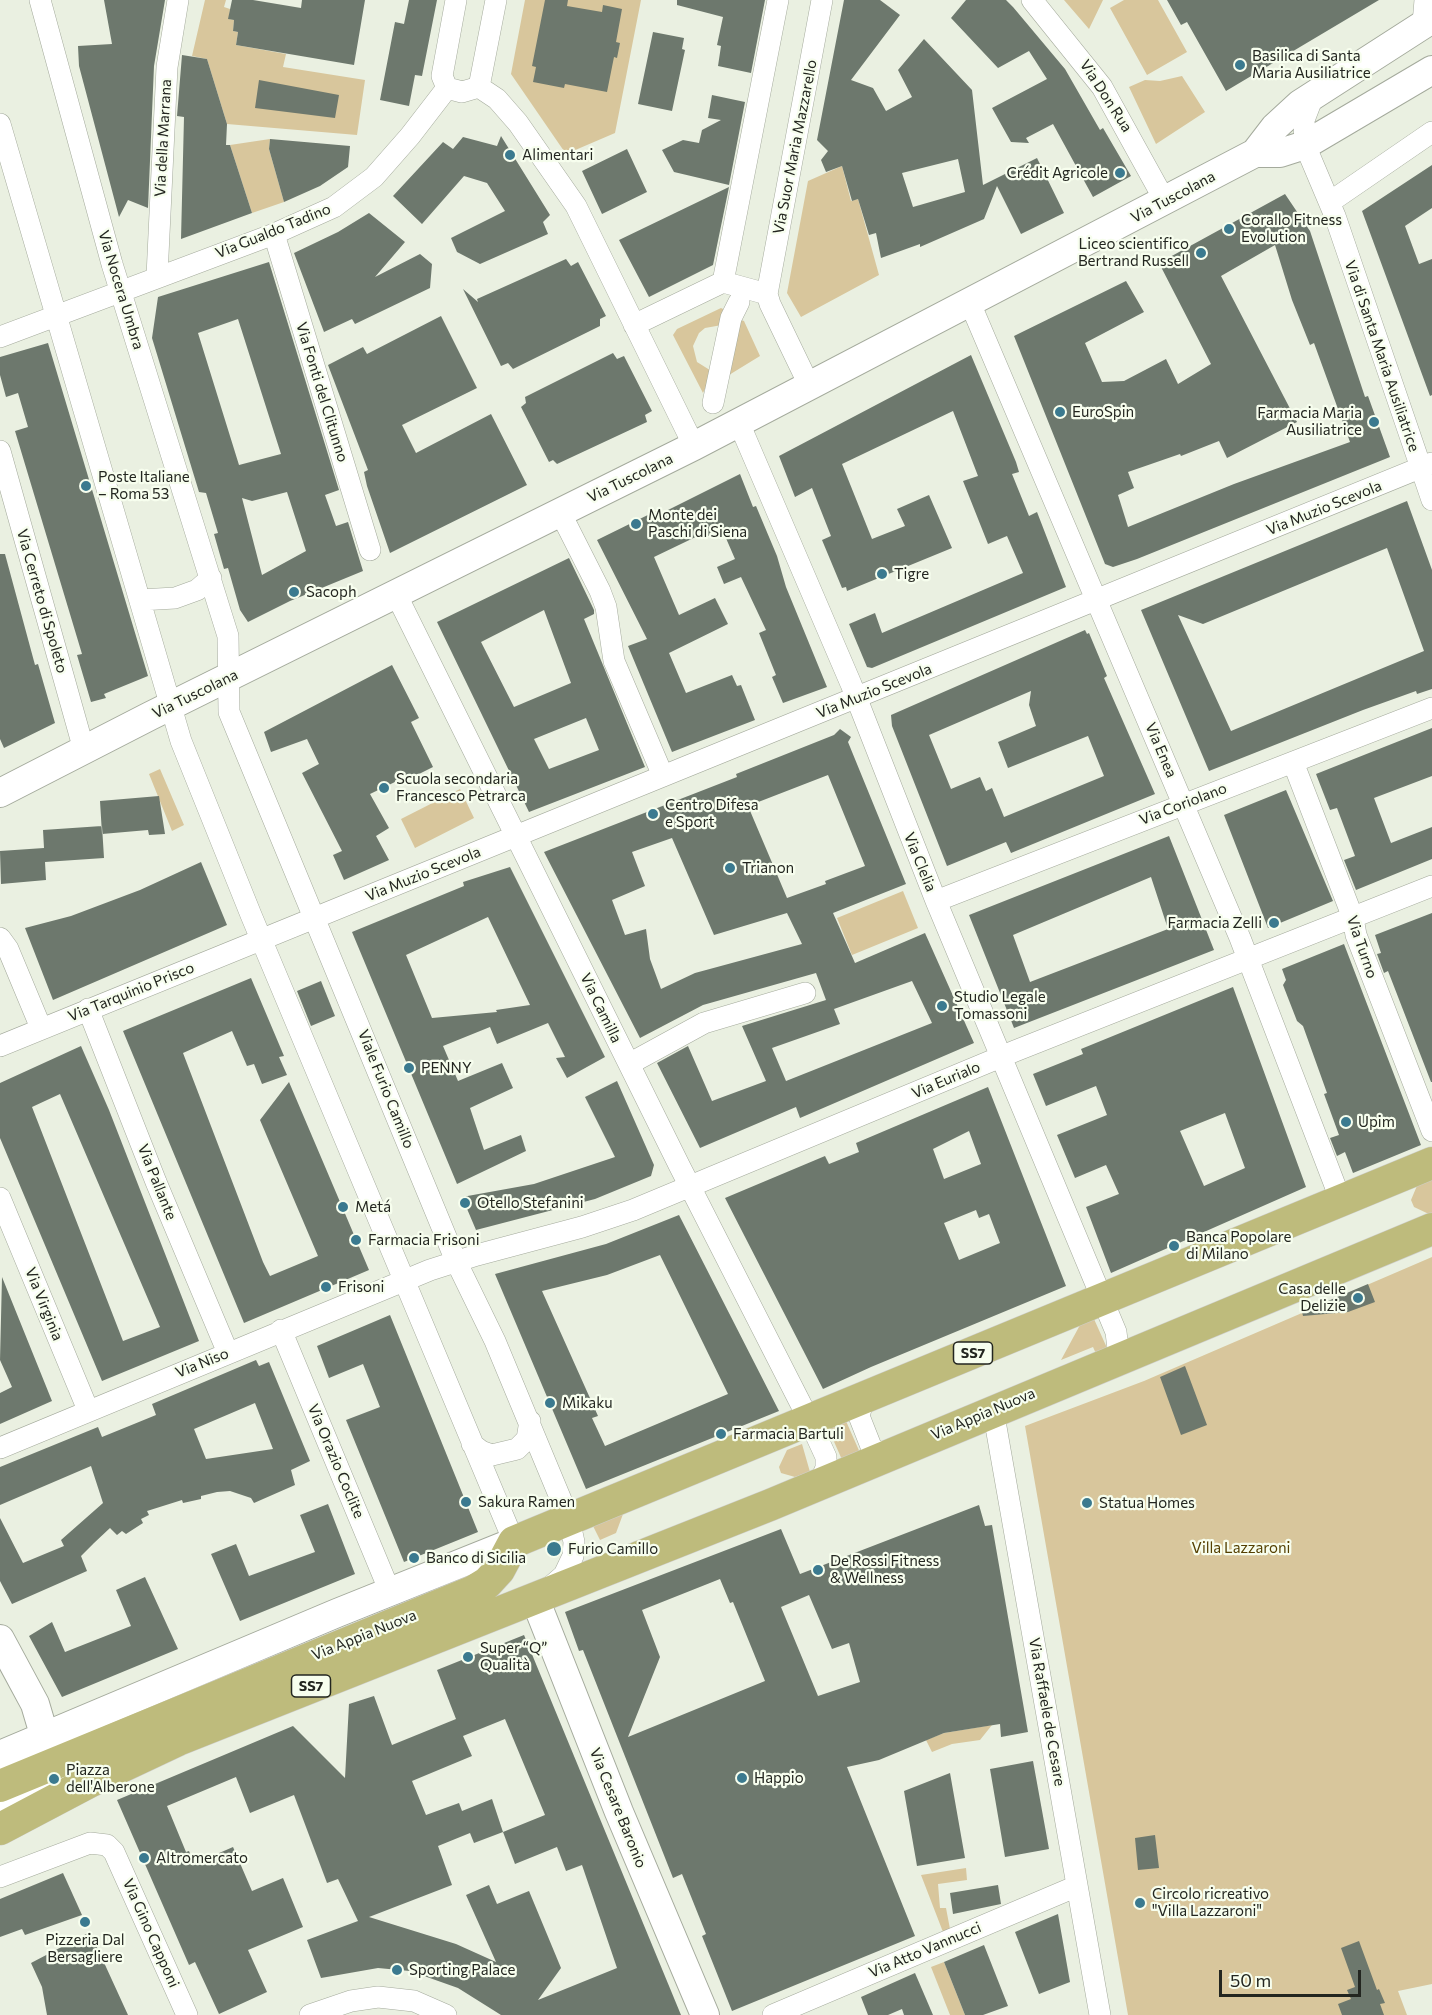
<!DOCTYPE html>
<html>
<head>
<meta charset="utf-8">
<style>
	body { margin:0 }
	#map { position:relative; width:1432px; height:2015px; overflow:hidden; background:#eaf0e1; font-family:Commissioner,sans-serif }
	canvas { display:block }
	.scale { position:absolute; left:1219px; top:1970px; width:142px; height:27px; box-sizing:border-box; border:3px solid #232620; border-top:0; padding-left:8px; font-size:18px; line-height:21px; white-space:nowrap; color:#232620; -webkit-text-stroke:4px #f7feee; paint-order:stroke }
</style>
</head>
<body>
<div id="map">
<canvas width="1432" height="2015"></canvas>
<div class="scale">50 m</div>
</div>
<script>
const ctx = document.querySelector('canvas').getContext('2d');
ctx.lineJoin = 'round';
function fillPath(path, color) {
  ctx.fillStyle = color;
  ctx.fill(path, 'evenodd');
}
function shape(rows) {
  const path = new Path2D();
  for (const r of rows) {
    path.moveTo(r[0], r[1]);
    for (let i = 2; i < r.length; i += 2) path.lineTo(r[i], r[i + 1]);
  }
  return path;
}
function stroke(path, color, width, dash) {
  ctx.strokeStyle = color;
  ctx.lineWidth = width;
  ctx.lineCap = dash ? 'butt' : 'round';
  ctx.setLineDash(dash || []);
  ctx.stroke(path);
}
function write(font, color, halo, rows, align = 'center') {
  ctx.font = font + ' Commissioner,sans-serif';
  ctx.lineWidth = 4.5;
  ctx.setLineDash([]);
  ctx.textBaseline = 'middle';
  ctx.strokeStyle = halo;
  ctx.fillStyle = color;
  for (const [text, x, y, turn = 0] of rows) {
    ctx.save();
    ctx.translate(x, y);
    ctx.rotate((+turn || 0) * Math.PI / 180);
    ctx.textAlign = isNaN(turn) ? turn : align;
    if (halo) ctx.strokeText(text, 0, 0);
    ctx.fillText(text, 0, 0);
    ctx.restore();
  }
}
fillPath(shape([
	[205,0,226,0,224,7,230,9,229,19,234,20,233,31,238,32,236,45,286,54,283,67,365,80,357,135,227,124,207,59,192,56],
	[525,0,641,0,615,133,566,154,511,74],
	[1064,0,1103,0,1089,29],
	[1124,0,1158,0,1187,52,1147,75,1110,8],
	[1182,76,1205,112,1156,144,1129,87,1145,80,1160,81],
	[270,139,269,149,284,202,252,213,230,145],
	[842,166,851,201,858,199,879,275,801,317,787,293,808,181],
	[721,308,725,310,722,325,705,328,699,333,693,346,697,362,713,372,703,393,673,335,677,329],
	[741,320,744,321,760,356,729,375,737,323],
	[160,769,184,825,172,831,149,774],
	[460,789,474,818,415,848,401,819],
	[903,891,918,928,852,955,837,918],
	[1432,1175,1432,1215,1431,1215,1414,1207,1411,1200,1419,1181],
	[1432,1257,1432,1984,1398,1991,1407,2015,1128,2015,1025,1426,1144,1381],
	[1094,1319,1107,1348,1097,1356,1093,1347,1061,1360,1080,1325],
	[846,1421,861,1455,843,1462,828,1428],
	[802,1444,810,1472,795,1477,781,1473,779,1467,787,1450],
	[626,1506,616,1533,600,1540,591,1522],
	[992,1725,980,1740,952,1744,932,1752,926,1740,944,1733],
	[966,1868,967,1880,938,1884,940,1908,946,1908,950,1929,943,1932,921,1875],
	[944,1962,965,2015,950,2015,931,1967]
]), '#d8c69c');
fillPath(shape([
	[104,0,165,0,154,66,148,208,128,200,119,217,79,66,78,46,112,44],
	[232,0,253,0,301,8,302,0,365,0,354,65,236,45,238,32,233,31,234,20,228,19],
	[409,0,437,0,422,76,415,75,409,106,380,100,395,22,404,24],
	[545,0,568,0,567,6,602,12,603,5,622,9,616,42,620,43,617,58,614,57,607,92,565,84,564,88,533,82,536,67,532,66],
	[677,0,765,0,751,73,718,66,721,46,717,45,723,17,677,5],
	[844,0,880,0,900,15,851,80,873,88,886,111,912,97,898,70,924,39,972,90,983,185,1037,158,1064,213,1021,234,997,186,984,219,920,247,920,244,881,258,876,233,869,235,858,199,852,201,842,166,826,172,821,160,828,151,817,140],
	[958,159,965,192,913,207,902,173],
	[966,0,1006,0,1013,7,1065,69,1100,130,1103,128,1131,176,1093,197,1053,124,1026,138,1029,143,1011,142,992,108,1047,79,1029,51,998,68,951,18],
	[1167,0,1379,0,1226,91,1187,22,1181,25],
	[653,32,684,38,682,49,685,50,672,111,638,104],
	[182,55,207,59,227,124,226,145,230,145,252,213,181,239,184,117,177,116],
	[259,80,339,95,335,118,255,108],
	[712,95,745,102,729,185,674,172,662,150,683,140,699,143,702,130,721,120,708,118],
	[501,136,550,215,543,222,548,234,480,264,457,252,451,238,505,211,487,183,464,176,422,224,393,196,443,142,453,149,463,137,497,146],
	[270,139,350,146,348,167,320,186,284,202,269,149],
	[627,149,647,192,602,214,582,171],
	[1432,165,1432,208,1405,226,1419,264,1432,259,1432,395,1430,396,1362,211],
	[729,187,713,265,649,297,619,240],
	[1285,194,1310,231,1365,397,1368,396,1390,457,1137,559,1113,567,1105,564,1014,336,1126,281,1144,312,1085,343,1102,382,1124,381,1166,359,1178,384,1211,364,1159,263],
	[1275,245,1292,300,1310,345,1314,343,1350,442,1234,484,1128,527,1118,495,1134,488,1128,472,1180,454,1181,456,1219,441,1227,458,1297,422,1221,276],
	[369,213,405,242,375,277,420,254,432,264,430,288,355,324,352,319,324,332,294,253,338,232],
	[566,259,571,266,578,262,606,316,600,319,600,326,513,369,508,363,501,366,463,289,478,302,477,299],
	[269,262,339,490,325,495,336,526,348,522,363,571,290,601,248,622,240,610,228,568,224,569,214,534,218,533,206,493,199,492,152,338,158,297],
	[238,319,281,454,239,465,198,333],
	[287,492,306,551,262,575,242,498,252,501],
	[441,316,477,388,402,425,416,453,491,414,527,485,390,553,367,486,364,472,368,470,328,365,363,347,367,354],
	[48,343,148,676,104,694,106,698,91,702,77,655,82,654,15,431,28,427,18,393,6,397,0,375,0,357],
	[613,353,617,359,624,356,652,411,645,415,647,422,557,464,553,460,549,462,521,407,526,403,525,397],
	[971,355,1016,462,1019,472,1012,474,1029,516,1037,512,1066,587,872,668,867,667,849,624,875,613,882,633,1023,573,1007,536,988,544,963,481,978,476,953,411,842,464,872,539,905,526,897,509,929,495,952,548,847,591,846,587,842,588,822,540,831,536,812,488,795,497,779,456],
	[740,474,753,507,756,506,777,556,786,587,827,687,783,703,772,677,776,675,759,633,766,630,741,577,724,584,717,567,735,559,722,529,708,536,706,532,654,557,679,615,715,598,728,624,669,653,686,693,732,675,737,686,741,685,755,720,672,752,628,646,647,639,597,540,660,509,662,513],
	[1407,501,1432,570,1432,689,1417,694,1416,691,1363,710,1209,771,1141,610],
	[1387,548,1424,651,1231,731,1178,615,1203,624],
	[0,554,5,554,35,665,38,664,55,723,4,748,0,739],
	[569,558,594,610,594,614,584,619,645,767,529,812,437,622],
	[544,610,571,683,514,707,481,642],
	[586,718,599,750,549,769,534,739],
	[1085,630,1087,634,1089,633,1107,676,1104,678,1155,794,1011,853,1006,842,947,866,892,726,891,715],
	[1031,691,1029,705,1036,726,998,742,1008,768,1088,736,1104,776,1004,817,992,788,986,791,980,777,951,789,929,735],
	[392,665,419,718,411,722,433,767,399,784,397,781,370,794,389,828,376,836,389,860,344,880,333,855,342,851,302,773,319,764,307,739,271,752,264,732],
	[1432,728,1432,776,1374,798,1391,843,1432,827,1432,859,1356,890,1344,860,1355,856,1337,808,1330,810,1316,774],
	[840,729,851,737,848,742,906,884,833,913,855,963,925,933,974,1043,800,1118,796,1107,700,1148,657,1063,688,1046,712,1101,766,1081,742,1026,826,1000,816,973,703,1005,640,1038,544,852,737,777,736,774,834,735],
	[828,775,865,866,825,881,826,884,787,898,748,806],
	[672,838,714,935,787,913,802,944,695,973,661,989,650,959,646,929,625,935,612,900,645,886,632,852],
	[912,981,932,1023,786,1081,772,1048,840,1024,834,1009],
	[1286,790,1333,901,1268,928,1224,815],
	[159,796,165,834,149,835,148,830,102,834,100,801],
	[102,826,104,858,45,862,46,880,1,884,0,851,44,848,43,830],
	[1169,836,1214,950,1014,1028,969,915],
	[1151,877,1168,929,1030,982,1013,935],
	[201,862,227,925,53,1000,25,928,71,916,140,890],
	[510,867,605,1057,567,1078,556,1058,565,1057,548,1023,497,1044,490,1027,443,1046,458,1081,502,1063,513,1088,470,1108,484,1150,521,1135,526,1151,457,1184,352,932,464,886,463,882],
	[488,917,530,1005,496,1010,497,1012,432,1018,406,955],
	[1432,913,1432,1082,1431,1082,1388,971,1384,973,1377,954,1381,953,1375,935],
	[1344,944,1421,1145,1353,1173,1345,1152,1337,1156,1330,1138,1339,1135,1324,1094,1327,1093,1303,1026,1297,1021,1283,985,1286,980,1282,969],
	[251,978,284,1056,279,1057,287,1075,262,1084,254,1064,247,1066,232,1031,183,1053,263,1262,270,1276,318,1256,260,1120,289,1082,369,1270,244,1323,123,1031],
	[321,981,335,1016,311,1026,297,991],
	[1233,987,1306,1187,1111,1273,1086,1207,1119,1194,1106,1165,1075,1178,1057,1135,1107,1115,1101,1099,1096,1086,1046,1106,1033,1074,1083,1054,1081,1049],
	[1225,1113,1245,1168,1204,1186,1180,1131],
	[81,1046,109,1110,199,1341,102,1381,0,1138,0,1083],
	[60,1094,160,1327,123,1341,32,1107],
	[617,1081,654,1165,651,1176,595,1199,476,1230,462,1197,534,1184,615,1157,585,1097],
	[988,1087,1066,1286,871,1367,823,1389,725,1198,825,1156,829,1164,859,1152,856,1143],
	[969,1131,981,1164,944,1179,933,1149],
	[976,1210,979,1218,989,1214,1000,1243,959,1260,944,1223],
	[679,1215,779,1411,586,1489,495,1274,606,1244],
	[660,1255,728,1394,605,1446,592,1418,598,1416,542,1291,607,1275],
	[2,1277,52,1401,0,1424,0,1393,12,1387,0,1360],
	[1368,1284,1375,1302,1348,1312,1303,1316,1302,1312],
	[390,1315,478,1532,404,1562,346,1420,380,1407,363,1364,329,1378,317,1346],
	[256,1360,259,1366,269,1362,310,1461,291,1470,295,1485,254,1503,251,1498,230,1491,217,1492,201,1496,201,1499,183,1503,182,1500,147,1511,149,1515,141,1519,143,1523,126,1534,122,1531,117,1535,110,1528,94,1543,81,1556,87,1571,12,1604,0,1581,0,1518,23,1563,64,1546,61,1540,103,1503,91,1466,0,1505,0,1467,98,1427,102,1437,134,1424,156,1415,152,1404],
	[255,1403,273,1449,206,1459,194,1429],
	[1185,1366,1207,1425,1181,1435,1160,1377],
	[328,1504,355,1574,240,1621,211,1554,236,1544,249,1576,315,1552,300,1515],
	[979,1505,985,1526,992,1525,1028,1732,1001,1737,1000,1724,944,1733,879,1760,847,1767,915,1936,732,2011,702,1936,706,1934,682,1874,673,1878,583,1650,579,1651,565,1612,781,1529,800,1574],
	[720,1579,730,1603,733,1602,765,1681,628,1737,660,1657,642,1610],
	[809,1595,832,1649,849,1643,860,1682,818,1696,781,1607],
	[145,1577,178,1649,62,1697,29,1636,52,1622,65,1652,131,1626,116,1590],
	[524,1635,681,2015,501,2015,458,1988,410,1971,378,1968,321,1978,307,1940,358,1921,338,1879,327,1883,294,1795,250,1813,236,1777,167,1806,186,1852,189,1851,194,1864,233,1847,252,1891,283,1878,303,1927,248,1950,267,1992,219,2014,195,1962,189,1965,117,1800,293,1726,345,1778,349,1704,374,1696,392,1745,456,1719,437,1670],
	[505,1719,545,1815,503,1832,492,1799,462,1811,459,1803,426,1815,412,1781,472,1756,463,1736],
	[503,1832,515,1864,557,1847,566,1871,582,1865,617,1968,538,2000,561,1968,529,1891,497,1904,489,1885,466,1895,496,1962,456,1944,369,1917,452,1885,438,1846,470,1833,474,1843],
	[1033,1761,1049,1849,1005,1857,990,1769],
	[950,1773,965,1858,917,1866,904,1791],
	[1155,1835,1159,1868,1138,1870,1135,1838],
	[63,1873,82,1915,25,1935,22,1929,0,1937,0,1899],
	[998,1885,1001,1904,953,1914,950,1893],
	[1058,1914,1070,1982,1039,1994,1015,1932],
	[90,1932,128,2015,47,2015,42,1987,31,1963],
	[1359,1941,1377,1990,1379,1989,1385,2003,1380,2004,1384,2015,1342,2015,1338,2004,1351,1999,1347,1990,1355,1987,1341,1948],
	[984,1945,1008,2006,983,2015,965,2015,944,1962],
	[915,1973,933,2015,904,2015,902,2009,888,2015,868,2015,861,1997]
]), '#6d786d');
const street = shape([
	[40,0,112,264,228,636,229,712,456,1261,495,1341,569,1519,574,1542,573,1556,564,1575,549,1588],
	[456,0,442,76,447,88,462,92,479,87,496,0],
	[1032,0,1102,87,1165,201],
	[1423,24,1425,0],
	[479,87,497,99,518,123,576,206,694,446],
	[1314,94,1304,120,1305,145,1335,216,1432,500],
	[0,124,181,741,251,915,514,1542],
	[1330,202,1432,132],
	[274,234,370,550],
	[157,276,167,67,178,0],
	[723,282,778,0],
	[767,294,822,0],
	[970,303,1240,938,1341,1201],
	[634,325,723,282,767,294,770,304,810,387],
	[0,337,274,234,334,207,374,177,410,136,447,88],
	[713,403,731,318,739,302],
	[739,423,851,684,936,901,1116,1332,1119,1357],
	[0,451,84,750],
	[560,512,600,591,606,607,614,661,663,776],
	[396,594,679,1165,809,1420,826,1457,826,1468,819,1484],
	[140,600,175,598,197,590,211,578],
	[1293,762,1353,918,1356,935,1432,1131],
	[936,901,1432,708],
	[0,938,8,949,41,1028],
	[88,1009,156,1182,228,1353],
	[0,1046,1432,463],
	[629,1064,704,1023,805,993],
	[0,1198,88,1410],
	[281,1330,390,1592],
	[864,1398,859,1416,872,1449,886,1455],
	[993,1410,1100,2015],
	[472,1444,481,1451,492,1455,517,1449,527,1439,530,1421],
	[0,1448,430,1270,477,1255,582,1227,633,1210,1015,1051,1432,886],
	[0,1877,90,1843,107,1845,114,1852,187,2015],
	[310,2015,351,2001,378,1997,414,2001,446,2015],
	[773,2015,1077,1886]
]);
const secondary = shape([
	[1255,153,1280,153,1305,145,1432,70],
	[0,793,150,716,694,446,1255,153,1275,127,1300,104,1432,19],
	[535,1599,619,1812,705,2015],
	[0,1639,35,1704,54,1768,53,1778,47,1786,0,1809],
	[0,1755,337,1613,514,1542]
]);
const primary = shape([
	[0,1786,474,1591,487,1583,499,1570,514,1542,1432,1163],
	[0,1829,91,1781,178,1740,770,1505,1432,1229]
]);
stroke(street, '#a4aa9c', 22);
stroke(secondary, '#a4aa9c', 30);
stroke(primary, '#cfcfce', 33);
stroke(street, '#fff', 21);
stroke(secondary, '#fff', 28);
stroke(primary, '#bebb7c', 32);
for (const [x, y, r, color] of [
	[1240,65,6,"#3b7a8f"],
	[510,155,6,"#3b7a8f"],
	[1120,173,6,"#3b7a8f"],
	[1229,229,6,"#3b7a8f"],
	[1201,253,6,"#3b7a8f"],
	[1060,412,6,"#3b7a8f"],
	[1374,422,6,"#3b7a8f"],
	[86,486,6,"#3b7a8f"],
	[636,524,6,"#3b7a8f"],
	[882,574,6,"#3b7a8f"],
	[294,592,6,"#3b7a8f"],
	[384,788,6,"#3b7a8f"],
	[653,814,6,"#3b7a8f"],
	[730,868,6,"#3b7a8f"],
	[1274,923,6,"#3b7a8f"],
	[942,1006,6,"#3b7a8f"],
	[409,1068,6,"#3b7a8f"],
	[1346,1122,6,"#3b7a8f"],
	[465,1203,6,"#3b7a8f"],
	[343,1207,6,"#3b7a8f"],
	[356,1240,6,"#3b7a8f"],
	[1174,1246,6,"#3b7a8f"],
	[326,1287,6,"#3b7a8f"],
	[1358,1298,6,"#3b7a8f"],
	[550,1403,6,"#3b7a8f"],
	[721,1434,6,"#3b7a8f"],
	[466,1502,6,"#3b7a8f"],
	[1087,1503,6,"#3b7a8f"],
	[554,1549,8,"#3b7a8f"],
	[414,1558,6,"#3b7a8f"],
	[818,1570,6,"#3b7a8f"],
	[468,1657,6,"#3b7a8f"],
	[742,1778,6,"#3b7a8f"],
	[54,1779,6,"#3b7a8f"],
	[144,1858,6,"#3b7a8f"],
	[1140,1903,6,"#3b7a8f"],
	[85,1922,6,"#3b7a8f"],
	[397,1970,6,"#3b7a8f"]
]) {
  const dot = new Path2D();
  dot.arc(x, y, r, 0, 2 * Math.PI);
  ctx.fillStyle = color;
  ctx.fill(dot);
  stroke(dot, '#f7feee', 2);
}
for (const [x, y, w] of [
	[973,1353,39],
	[311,1686,39]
]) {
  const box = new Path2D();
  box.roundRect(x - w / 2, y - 11, w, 22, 4.5);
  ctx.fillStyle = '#f7feee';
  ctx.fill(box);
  stroke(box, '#232620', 1.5);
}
write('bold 14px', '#232620', null, [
	["SS7",973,1353],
	["SS7",311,1686]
]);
write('15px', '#232620', '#f7feee', [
	["Basilica di Santa",1252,56],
	["Maria Ausiliatrice",1252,73],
	["Alimentari",522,155],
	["Crédit Agricole",1108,173,"right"],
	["Corallo Fitness",1241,220],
	["Evolution",1241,237],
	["Liceo scientifico",1189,244,"right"],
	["Bertrand Russell",1189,261,"right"],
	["EuroSpin",1072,412],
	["Farmacia Maria",1362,413,"right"],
	["Ausiliatrice",1362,430,"right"],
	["Poste Italiane",98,477],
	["– Roma 53",98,494],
	["Monte dei",648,515],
	["Paschi di Siena",648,532],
	["Tigre",894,574],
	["Sacoph",306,592],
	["Scuola secondaria",396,779],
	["Francesco Petrarca",396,796],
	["Centro Difesa",665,805],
	["e Sport",665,822],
	["Trianon",742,868],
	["Farmacia Zelli",1262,923,"right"],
	["Studio Legale",954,997],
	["Tomassoni",954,1014],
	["PENNY",421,1068],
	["Upim",1358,1122],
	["Otello Stefanini",477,1203],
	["Metá",355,1207],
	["Banca Popolare",1186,1237],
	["di Milano",1186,1254],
	["Farmacia Frisoni",368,1240],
	["Frisoni",338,1287],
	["Casa delle",1346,1289,"right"],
	["Delizie",1346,1306,"right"],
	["Mikaku",562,1403],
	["Farmacia Bartuli",733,1434],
	["Sakura Ramen",478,1502],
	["Statua Homes",1099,1503],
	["Furio Camillo",568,1549],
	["Banco di Sicilia",426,1558],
	["De Rossi Fitness",830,1561],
	["& Wellness",830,1578],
	["Super “Q”",480,1648],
	["Qualità",480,1665],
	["Piazza",66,1770],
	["dell'Alberone",66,1787],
	["Happio",754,1778],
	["Altromercato",156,1858],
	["Circolo ricreativo",1152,1894],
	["\"Villa Lazzaroni\"",1152,1911],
	["Pizzeria Dal",85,1940,"center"],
	["Bersagliere",85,1957,"center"],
	["Sporting Palace",409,1970]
], 'left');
write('15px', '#232620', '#f7feee', [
	["Via Don Rua",1106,96,57],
	["Via della Marrana",163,138,-87],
	["Via Suor Maria Mazzarello",795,147,-79],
	["Via Tuscolana",1173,197,-28],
	["Via Gualdo Tadino",273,231,-22],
	["Via Nocera Umbra",121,290,73],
	["Via di Santa Maria Ausiliatrice",1382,356,71],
	["Via Fonti del Clitunno",322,392,73],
	["Via Tuscolana",630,478,-26],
	["Via Muzio Scevola",1324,508,-22],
	["Via Cerreto di Spoleto",42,601,74],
	["Via Muzio Scevola",874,691,-22],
	["Via Tuscolana",195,694,-26],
	["Via Enea",1161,750,67],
	["Via Coriolano",1183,804,-21],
	["Via Clelia",920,862,68],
	["Via Muzio Scevola",423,874,-22],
	["Via Turno",1362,947,71],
	["Via Tarquinio Prisco",131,992,-22],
	["Via Camilla",601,1008,64],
	["Via Eurialo",946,1080,-23],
	["Viale Furio Camillo",386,1089,68],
	["Via Pallante",157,1182,68],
	["Via Virginia",44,1304,68],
	["Via Niso",202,1363,-22],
	["Via Appia Nuova",983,1414,-23],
	["Via Orazio Coclite",336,1461,67],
	["Via Appia Nuova",364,1635,-22],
	["Via Raffaele de Cesare",1047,1712,80],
	["Via Cesare Baronio",618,1808,68],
	["Via Gino Capponi",151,1933,66],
	["Via Atto Vannucci",925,1950,-23]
]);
write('15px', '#543f00', '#f7feee', [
	["Villa Lazzaroni",1241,1548]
]);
</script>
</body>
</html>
